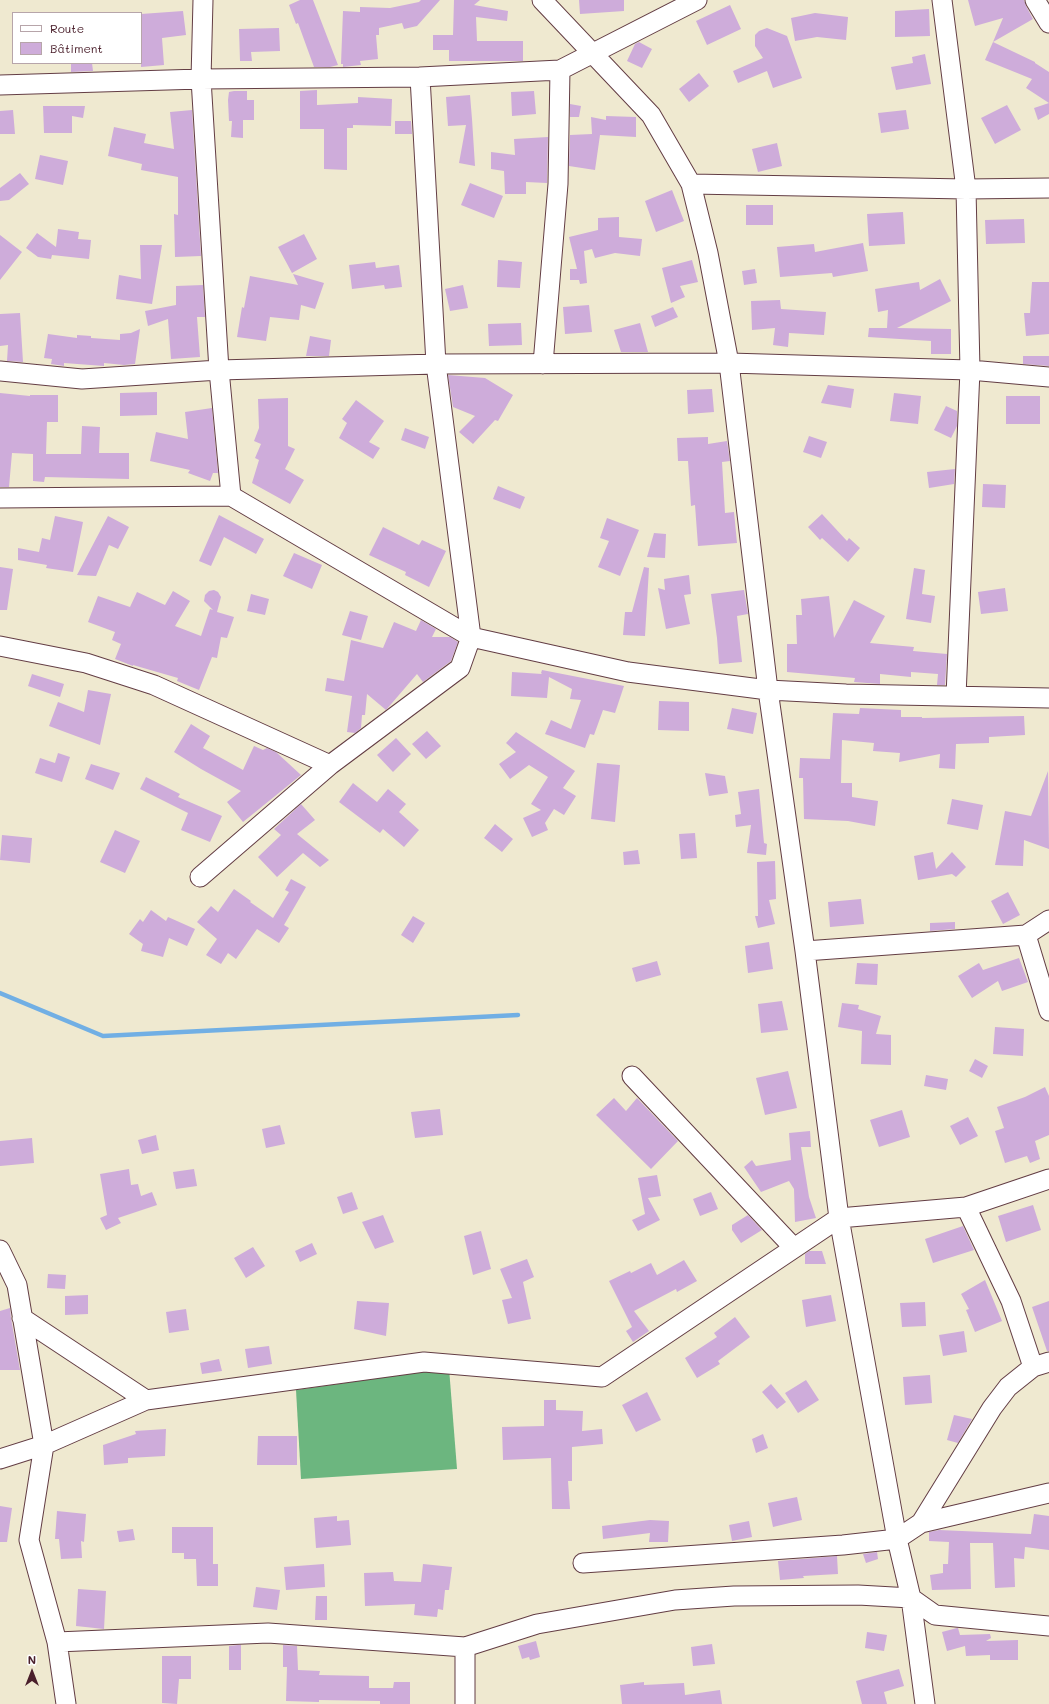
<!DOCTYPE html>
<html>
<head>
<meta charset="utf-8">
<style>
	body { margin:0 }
	#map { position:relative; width:1049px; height:1704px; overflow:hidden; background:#efe9d0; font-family:Mali,sans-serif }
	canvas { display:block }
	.legend { position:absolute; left:12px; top:12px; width:130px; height:52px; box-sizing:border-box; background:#fff; border:1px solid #b7a5aa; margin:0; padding:5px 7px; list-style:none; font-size:12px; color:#4a1f2b }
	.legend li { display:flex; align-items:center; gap:8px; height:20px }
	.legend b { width:20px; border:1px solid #b7a5aa }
	.north { position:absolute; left:12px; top:1652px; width:40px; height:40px; -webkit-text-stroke:3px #fff; paint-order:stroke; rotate:0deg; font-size:11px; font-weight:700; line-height:16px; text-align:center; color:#4a1f2b }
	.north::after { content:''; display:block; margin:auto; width:14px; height:18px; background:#4a1f2b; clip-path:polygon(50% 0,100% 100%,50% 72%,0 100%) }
</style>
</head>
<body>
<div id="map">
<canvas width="1049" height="1704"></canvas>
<ul class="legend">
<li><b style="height:5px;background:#fff"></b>Route</li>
<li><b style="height:11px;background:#ceacda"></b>Bâtiment</li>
</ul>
<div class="north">N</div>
</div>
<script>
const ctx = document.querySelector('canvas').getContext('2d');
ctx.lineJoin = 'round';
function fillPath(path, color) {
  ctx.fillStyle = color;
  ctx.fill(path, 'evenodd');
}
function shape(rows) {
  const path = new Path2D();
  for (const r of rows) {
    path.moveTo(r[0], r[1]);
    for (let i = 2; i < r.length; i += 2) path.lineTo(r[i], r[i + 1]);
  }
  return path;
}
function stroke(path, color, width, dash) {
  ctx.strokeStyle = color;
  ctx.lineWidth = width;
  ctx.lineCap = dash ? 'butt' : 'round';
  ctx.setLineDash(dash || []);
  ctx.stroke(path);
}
fillPath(shape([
	[449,1368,457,1469,301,1479,296,1390]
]), '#6cb67f');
stroke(shape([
	[0,993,103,1036,518,1015]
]), '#71afe4', 4.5);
fillPath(shape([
	[300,0,313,0,338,65,330,67,314,67,298,23,296,24,289,5],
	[421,0,440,0,417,26,404,29,402,23,379,28,379,35,376,35,378,59,360,61,361,65,343,67,343,64,341,64,343,11,360,12,360,7,390,8,419,2],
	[454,0,480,0,474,5,508,11,507,21,476,17,477,41,523,41,523,61,449,61,449,50,433,50,433,35,453,35],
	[579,0,624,0,624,11,580,14],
	[968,0,1024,0,1026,6,1033,19,993,42,1003,18,975,26],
	[730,5,741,29,707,45,696,21],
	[929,9,930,36,895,37,895,11],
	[183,11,186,35,162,38,164,65,141,67,141,14],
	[815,13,848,17,846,40,817,37,795,41,791,18],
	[279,28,280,51,251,52,252,61,240,61,239,29],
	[767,28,787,36,802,78,773,88,767,71,738,83,733,71,763,58,755,46,755,35,759,31],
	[639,42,652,49,642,68,627,61,635,44],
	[993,42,1035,62,1035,63,1049,72,1049,103,1026,88,1032,79,985,60],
	[925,54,931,84,896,90,891,67,913,63,912,57],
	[71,63,92,63,93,71,71,72],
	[699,73,709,86,689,102,679,89],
	[317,90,317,105,358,103,358,97,392,99,391,126,353,125,353,128,347,128,347,170,324,169,324,129,300,129,300,91],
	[234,91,247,91,247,100,254,100,254,120,243,120,243,138,231,137,232,121,229,121,228,100,229,92],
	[534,91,536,114,512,116,511,92],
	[470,95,472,119,475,166,459,163,466,125,448,126,446,97],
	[1049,103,1049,114,1038,120,1034,108],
	[570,104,581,106,579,117,570,117],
	[1007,105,1021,130,995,144,981,118],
	[43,106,85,106,83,118,72,116,72,133,44,133],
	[13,110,15,134,0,134,0,111],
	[192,110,201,256,175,257,174,214,178,215,178,177,141,170,142,164,108,156,114,127,146,134,144,143,174,149,170,112],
	[906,110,909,129,881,133,878,113],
	[606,116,636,117,636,137,600,135,595,170,569,166,570,135,592,134,591,117,606,120],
	[395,121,411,121,412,134,395,134],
	[548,137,547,183,526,182,526,194,505,194,504,171,491,169,491,152,515,155,514,139],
	[777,143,782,166,758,172,752,149],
	[40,155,68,161,63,185,35,179],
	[20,173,29,184,9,200,0,201,0,188],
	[470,183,503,196,494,218,461,205],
	[672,190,684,221,656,232,645,201],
	[746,205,773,205,773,225,746,225],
	[903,212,905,244,869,246,867,214],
	[619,217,619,237,642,239,640,256,615,253,595,258,592,249,584,251,587,283,580,284,579,280,570,280,570,269,577,269,569,237,598,230,598,218],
	[1024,219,1025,243,986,244,985,220],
	[58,229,79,232,78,239,91,240,89,259,52,255,51,259,38,257,26,248,37,233,56,247],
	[304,234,317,259,292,273,278,247],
	[0,235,22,252,0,280],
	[863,243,868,271,833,277,832,273,780,277,777,247,814,244,815,252],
	[140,245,162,245,152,304,116,299,119,275,141,279],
	[498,260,522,262,520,288,497,287],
	[692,260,698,282,680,286,685,297,671,303,662,268],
	[375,262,376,268,399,265,402,287,385,289,384,285,352,289,349,265],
	[755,269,757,283,744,285,742,271],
	[293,274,324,283,315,309,301,305,299,320,270,317,266,341,237,337,242,307,244,308,250,276,298,285],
	[940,279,951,301,897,328,951,329,951,354,931,354,931,341,868,337,869,328,887,328,888,310,878,312,875,289,919,282,920,290],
	[1032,282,1049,282,1049,334,1026,336,1024,313,1030,313],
	[203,285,205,317,197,317,200,357,171,359,168,319,148,326,145,311,176,305,176,286],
	[463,285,468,308,450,311,445,289],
	[780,300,781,309,826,312,824,335,789,333,788,347,773,345,775,328,752,330,751,301],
	[589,305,592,332,565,334,563,307],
	[673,307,678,317,655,327,651,316],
	[20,313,23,362,7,361,8,345,0,346,0,314],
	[521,323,522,345,489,346,488,324],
	[640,323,648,352,621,352,614,330],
	[140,329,135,364,124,365,104,363,104,366,64,363,64,366,51,364,52,359,44,358,48,334,77,338,77,335,91,336,91,338,120,340,120,334,131,333],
	[310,336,331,340,329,356,306,356],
	[1023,356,1049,356,1049,366,1023,364],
	[448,375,485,378,513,395,498,421,495,420,473,444,459,432,475,416,453,407],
	[828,385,854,389,851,408,821,403],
	[712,389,714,412,688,414,687,390],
	[157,392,157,415,120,416,120,393],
	[0,393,30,396,30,395,58,395,58,422,47,422,46,454,81,454,82,426,100,427,99,453,129,453,129,479,45,477,44,482,33,481,33,454,12,453,9,487,0,487],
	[894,393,921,396,918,424,890,421],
	[1006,396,1040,396,1040,424,1006,424],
	[288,398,288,446,295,449,285,469,304,480,290,504,252,483,259,460,255,458,261,444,254,441,259,428,258,399],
	[356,400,384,421,369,442,380,448,373,459,339,438,347,423,342,419],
	[946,406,957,411,957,426,951,438,934,430],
	[212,408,218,473,213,473,210,481,188,473,190,470,150,461,156,432,188,439,185,412],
	[405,428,429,437,425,449,401,440],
	[809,436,827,442,821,458,803,452],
	[708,437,708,444,727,441,730,461,722,462,725,513,734,512,737,543,698,546,695,505,691,506,688,461,678,461,677,438],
	[955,469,954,484,929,488,927,472],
	[983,484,1006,485,1005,508,982,507],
	[498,486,525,497,520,509,493,499],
	[822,514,847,541,849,538,860,548,848,562,822,538,820,540,808,527],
	[219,515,264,539,256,554,224,537,211,566,199,561],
	[55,516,83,522,73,572,46,568,47,565,18,560,18,548,39,552,42,538,50,540],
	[108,516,129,527,118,549,109,545,96,576,77,575],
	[607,518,639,530,620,576,598,567,609,541,600,538],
	[383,527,419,545,422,540,446,551,429,587,405,575,406,572,369,555],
	[654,533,666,534,665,558,647,557],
	[294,553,322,565,312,589,283,576],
	[0,567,13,569,7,610,0,610],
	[644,567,649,568,645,636,623,635,625,612,632,612],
	[914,568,925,570,922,594,935,596,931,623,906,619],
	[689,575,691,594,684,595,690,624,666,629,658,588,665,590,664,579],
	[1005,588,1008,611,981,614,978,592],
	[214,590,218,592,221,597,217,612,234,617,227,638,221,637,217,658,212,657,199,690,177,681,178,678,133,665,133,666,115,659,121,644,112,640,115,632,88,622,98,596,130,607,137,592,165,605,173,591,190,601,175,626,201,636,210,609,213,610,204,601,205,595,209,591],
	[744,590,748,614,737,616,742,662,719,664,717,638,711,594],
	[251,594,269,599,265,615,247,611],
	[829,596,834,638,854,600,885,616,870,643,914,647,913,651,947,654,945,685,937,685,938,674,911,672,911,677,880,674,880,684,854,682,855,678,787,672,787,644,797,644,796,615,802,615,801,599],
	[350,611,368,616,361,640,342,635],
	[421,620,436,629,432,637,450,637,458,642,451,661,423,682,417,674,386,710,367,694,365,715,362,715,361,728,355,733,347,732,352,696,325,691,327,678,344,681,351,640,383,648,394,622,416,631],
	[542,670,624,686,615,713,603,710,594,735,590,734,585,748,545,734,551,720,571,729,581,700,570,699,572,689,549,677,547,698,511,696,512,672,542,674,541,673],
	[32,674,64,684,60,697,28,686],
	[88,690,111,694,100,745,49,726,58,702,84,712],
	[659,701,689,702,689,731,658,730],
	[732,708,757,713,753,734,727,729],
	[860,708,901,710,901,717,922,717,922,718,1024,716,1025,735,989,737,989,743,956,744,955,769,939,768,940,754,899,762,900,753,873,751,874,743,842,740,841,783,852,783,852,797,878,801,875,826,848,821,804,819,803,778,799,778,800,758,830,759,833,713,859,714],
	[191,724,210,736,203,748,243,770,254,746,263,750,267,748,276,752,301,775,243,822,227,802,241,791,201,769,174,752],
	[427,731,441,746,426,759,412,744],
	[516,732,575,771,563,788,576,796,564,815,554,809,545,823,548,830,532,837,523,818,541,810,531,804,548,777,529,765,510,779,499,764,516,752,506,743],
	[396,738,411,754,393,772,377,755],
	[58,753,70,757,62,782,35,773,40,758,55,763],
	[597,763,620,765,615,822,591,819],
	[91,764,120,773,113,790,85,779],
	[1048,771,1049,849,1024,840,1023,866,995,865,1005,811,1031,816],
	[705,773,725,776,728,793,709,796],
	[146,777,180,794,178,797,222,816,210,842,181,830,188,813,140,789],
	[353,783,377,802,388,789,406,804,399,812,419,830,404,847,383,829,380,833,339,802],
	[759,789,764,843,767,844,766,855,747,853,751,825,736,827,735,815,741,814,738,792],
	[952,799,983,805,978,830,947,824],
	[301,804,315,820,297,834,329,860,320,867,303,853,277,877,258,857,281,835,274,829],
	[495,824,513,839,502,852,484,838],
	[115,830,140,841,125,873,100,862],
	[695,833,697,858,681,859,679,834],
	[2,835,32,838,30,863,0,860],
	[638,850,640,864,624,865,623,852],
	[933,852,936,869,952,852,966,867,956,877,952,874,918,880,914,856],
	[775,861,776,899,769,900,775,924,758,928,755,916,758,916,757,862],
	[291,879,306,887,284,925,289,928,279,943,257,929,236,959,228,953,221,964,206,955,217,939,197,922,211,906,218,912,234,889,251,901,250,902,273,918,289,892,285,890],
	[1008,892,1020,915,1003,924,991,901],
	[861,899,864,924,830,927,828,902],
	[151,910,166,921,168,917,195,929,187,946,169,938,163,957,141,951,143,944,129,934,140,919,143,922],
	[413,916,425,923,413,943,401,935],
	[955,922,955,929,930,931,930,923],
	[769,942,773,969,748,973,745,946],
	[1019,958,1028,982,1002,991,998,981,972,998,958,976,979,963,983,970],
	[657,961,661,975,636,982,632,968],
	[857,963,878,964,877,985,855,984],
	[782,1001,788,1030,761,1033,758,1004],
	[842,1003,859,1005,858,1009,881,1016,876,1034,891,1035,891,1065,861,1064,862,1031,838,1027],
	[995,1027,1024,1029,1023,1056,993,1054],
	[975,1059,988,1066,982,1078,969,1071],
	[788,1071,797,1108,765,1115,756,1078],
	[926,1075,948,1079,946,1090,924,1086],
	[1045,1087,1049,1096,1049,1135,1035,1141,1040,1159,1030,1163,1027,1156,1005,1163,995,1131,1004,1128,997,1107,1025,1097],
	[614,1098,626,1111,637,1098,678,1141,651,1169,596,1115],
	[440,1109,443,1135,415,1138,411,1112],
	[902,1110,910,1137,879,1147,870,1120],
	[968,1117,978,1136,960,1145,950,1126],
	[280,1125,285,1144,266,1148,262,1129],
	[810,1131,811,1147,801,1147,809,1197,816,1218,795,1222,794,1189,789,1181,761,1192,744,1167,752,1160,756,1166,791,1160,789,1133],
	[156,1135,159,1150,142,1154,138,1140],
	[32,1138,34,1163,0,1166,0,1141],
	[129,1169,131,1185,138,1184,141,1196,152,1192,157,1205,118,1218,121,1223,106,1230,100,1218,107,1215,100,1174],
	[194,1169,197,1186,176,1189,173,1172],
	[657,1175,661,1196,648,1198,660,1220,638,1231,632,1220,645,1214,638,1178],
	[352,1192,358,1209,343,1214,337,1197],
	[711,1192,718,1209,700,1216,693,1199],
	[1033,1205,1041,1230,1006,1242,998,1216],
	[383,1215,394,1242,375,1249,362,1222],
	[748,1215,762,1230,741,1243,732,1230,732,1225],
	[963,1226,974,1250,933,1263,925,1239],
	[481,1231,491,1269,473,1275,464,1236],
	[312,1243,317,1254,300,1262,295,1251],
	[253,1247,265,1266,246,1278,234,1258],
	[809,1251,822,1251,826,1264,805,1264,805,1254],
	[527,1259,534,1277,523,1282,531,1319,508,1324,502,1300,512,1298,500,1269],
	[684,1260,697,1281,677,1292,676,1289,634,1311,649,1331,633,1342,626,1331,632,1327,609,1281,630,1271,631,1273,651,1263,657,1275],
	[48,1274,66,1275,65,1289,47,1288],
	[985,1280,1002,1321,975,1332,966,1310,969,1309,961,1294],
	[88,1295,88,1314,65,1315,65,1296],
	[831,1295,836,1321,806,1327,802,1300],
	[357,1301,389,1303,386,1336,354,1329],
	[1049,1301,1049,1351,1047,1351,1032,1307],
	[925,1302,926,1326,902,1327,900,1303],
	[10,1308,11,1318,20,1370,0,1370,0,1311],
	[186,1309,189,1330,169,1333,166,1312],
	[735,1317,750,1337,718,1361,720,1364,697,1378,685,1358,717,1337,714,1333],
	[964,1331,967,1352,943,1356,939,1335],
	[269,1346,272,1364,248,1368,245,1349],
	[219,1359,222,1371,202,1374,200,1363],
	[930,1375,932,1403,905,1405,903,1377],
	[806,1380,819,1400,798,1413,785,1393],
	[771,1384,786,1402,777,1409,762,1392],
	[647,1392,661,1420,636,1432,622,1405],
	[544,1400,556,1400,556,1410,583,1411,582,1431,602,1429,603,1444,572,1447,572,1481,568,1481,570,1509,552,1509,551,1458,503,1460,502,1427,544,1426],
	[954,1415,972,1419,958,1443,947,1440],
	[166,1429,165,1456,128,1458,128,1463,104,1465,103,1445,136,1434,135,1431],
	[763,1434,768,1448,756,1453,752,1439],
	[258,1436,297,1436,297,1465,257,1465],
	[797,1497,802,1520,773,1527,768,1503],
	[0,1506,12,1508,7,1542,0,1542],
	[57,1511,86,1514,84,1542,81,1541,82,1558,61,1559,59,1539,55,1539],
	[1034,1514,1049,1516,1049,1550,1025,1547,1024,1559,1014,1558,1015,1587,995,1588,993,1543,970,1543,971,1589,932,1590,930,1575,943,1573,943,1564,948,1564,949,1542,929,1541,929,1532,939,1530,1031,1534],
	[337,1516,337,1521,349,1520,351,1545,316,1548,314,1518],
	[650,1520,669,1521,668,1542,649,1542,650,1533,603,1539,602,1526],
	[749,1521,752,1537,732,1541,729,1525],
	[172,1527,213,1527,213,1564,218,1564,218,1586,197,1586,196,1559,184,1559,184,1553,172,1553],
	[133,1529,135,1540,119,1542,117,1531],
	[877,1552,878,1559,866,1563,863,1554],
	[837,1556,838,1574,803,1576,804,1578,780,1580,778,1561],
	[324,1564,325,1587,286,1590,284,1567],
	[423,1564,452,1567,449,1590,445,1590,443,1610,438,1609,437,1617,414,1615,415,1604,365,1606,364,1573,393,1572,394,1581,421,1582],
	[256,1587,280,1590,277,1610,253,1607],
	[78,1589,106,1591,104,1629,76,1626],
	[316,1596,327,1596,327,1620,315,1620],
	[957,1628,958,1628,960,1635,990,1634,991,1638,986,1641,1018,1640,1018,1660,990,1660,990,1655,966,1656,965,1646,947,1651,942,1632],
	[867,1632,887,1635,884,1651,865,1648],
	[536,1641,540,1657,530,1660,529,1657,522,1659,518,1646],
	[712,1644,715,1664,693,1666,691,1647],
	[238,1645,241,1645,241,1670,229,1670,229,1646],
	[283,1645,297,1646,298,1670,320,1671,319,1675,369,1676,369,1688,393,1688,394,1682,410,1682,410,1704,380,1704,380,1701,319,1700,319,1702,286,1701,287,1667,283,1667],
	[162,1656,191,1656,191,1679,179,1679,177,1704,162,1703],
	[899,1669,904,1686,884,1692,887,1704,862,1704,856,1681],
	[644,1682,644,1685,684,1683,685,1695,720,1690,722,1704,622,1704,620,1685]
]), '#ceacda');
const minor = shape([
	[203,0,201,79,219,370,231,496,471,637,628,672,768,690,846,694,1049,698],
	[542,0,651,115,691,184,708,253,729,363,768,690,805,951,839,1218,897,1539,911,1598,925,1704],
	[942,0,966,189,970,370,956,696],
	[1035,0,1049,23],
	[0,85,201,79,420,77,560,70,697,0],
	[691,184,966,189,1049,188],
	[543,364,558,184,560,70],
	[0,371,82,379,219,370,436,364,729,363,970,370,1049,377],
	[0,498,231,496],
	[0,646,86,663,154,685,330,765],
	[200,877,330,765,460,668,471,637,436,364,420,77],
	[1026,935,1049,1011],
	[805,951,1026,935,1049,920],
	[632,1076,794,1248],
	[966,1207,1011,1301,1033,1367],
	[0,1250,17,1285,44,1445,29,1540,57,1642,66,1704],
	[22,1318,146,1400],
	[0,1459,44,1445,146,1400,424,1362,602,1377,839,1218,966,1207,1049,1179],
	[921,1523,992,1408,1008,1387,1033,1367,1049,1362],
	[583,1563,843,1545,897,1539,921,1523,1049,1493],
	[57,1642,268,1633,465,1647,537,1624,675,1600,734,1596,858,1595,911,1598,935,1615,1049,1626],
	[465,1704,465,1647]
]);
stroke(minor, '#633d44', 21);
stroke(minor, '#fff', 19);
</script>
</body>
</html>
